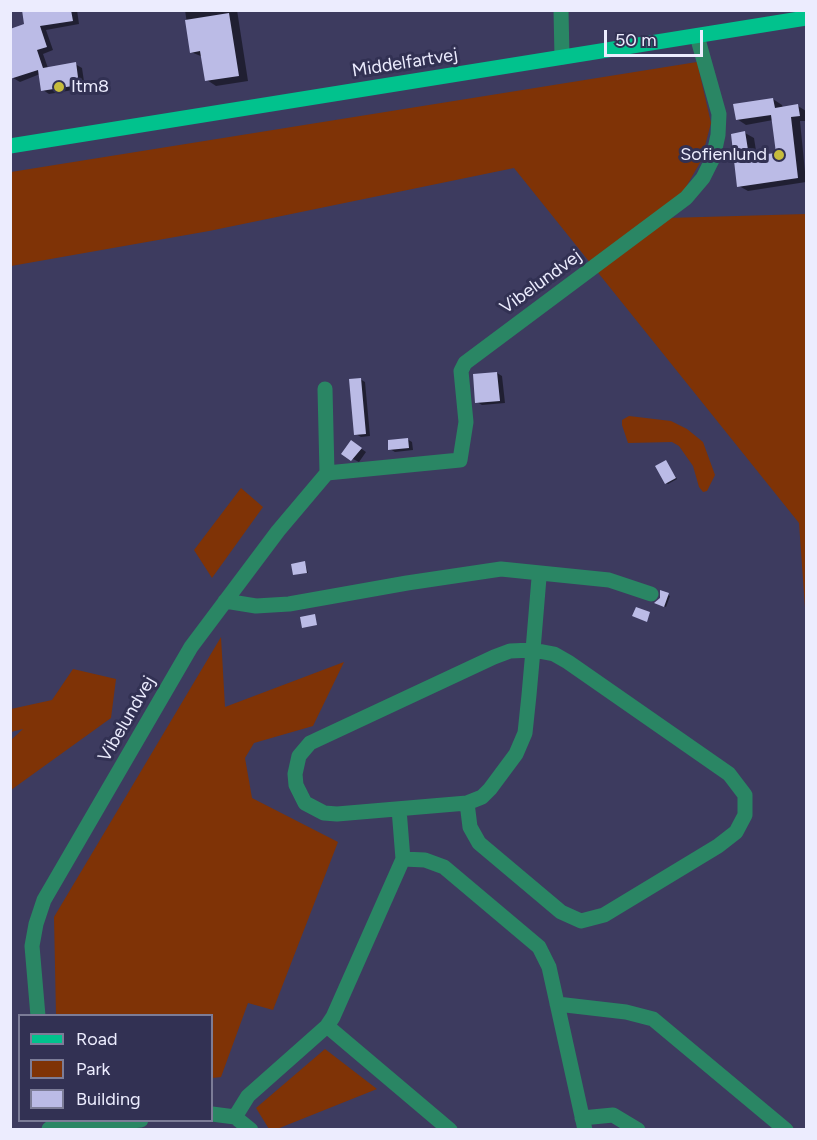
<!DOCTYPE html>
<html>
<head>
<meta charset="utf-8">
<style>
	body { margin:0 }
	#map { position:relative; width:817px; height:1140px; overflow:hidden; background:#3d3b5f; font-family:Figtree,sans-serif }
	canvas { display:block }
	.frame { position:absolute; inset:0; border:12px solid #ececfe; pointer-events:none }
	.legend { position:absolute; left:18px; top:1014px; width:195px; height:108px; box-sizing:border-box; background:#323153; border:2px solid #7c7c97; margin:0; padding:8px 10px; list-style:none; font-size:18px; color:#ececfe }
	.legend li { display:flex; align-items:center; gap:12px; height:30px }
	.legend b { width:30px; border:2px solid #7c7c97 }
	.scale { position:absolute; left:604px; top:30px; width:99px; height:27px; box-sizing:border-box; border:3px solid #ececfe; border-top:0; padding-left:8px; font-size:18px; line-height:21px; white-space:nowrap; color:#ececfe; -webkit-text-stroke:4px #323153; paint-order:stroke }
</style>
</head>
<body>
<div id="map">
<canvas width="817" height="1140"></canvas>
<div class="frame"></div>
<ul class="legend">
<li><b style="height:8px;background:#01c28d"></b>Road</li>
<li><b style="height:16px;background:#7f3306"></b>Park</li>
<li><b style="height:16px;background:#bbbbe6"></b>Building</li>
</ul>
<div class="scale">50 m</div>
</div>
<script>
const ctx = document.querySelector('canvas').getContext('2d');
ctx.lineJoin = 'round';
function fillPath(path, color) {
  ctx.fillStyle = color;
  ctx.fill(path, 'evenodd');
}
function shape(rows) {
  const path = new Path2D();
  for (const r of rows) {
    path.moveTo(r[0], r[1]);
    for (let i = 2; i < r.length; i += 2) path.lineTo(r[i], r[i + 1]);
  }
  return path;
}
function stroke(path, color, width, dash) {
  ctx.strokeStyle = color;
  ctx.lineWidth = width;
  ctx.lineCap = dash ? 'butt' : 'round';
  ctx.setLineDash(dash || []);
  ctx.stroke(path);
}
function write(font, color, halo, rows, align = 'center') {
  ctx.font = font + ' Figtree,sans-serif';
  ctx.lineWidth = 6;
  ctx.setLineDash([]);
  ctx.textBaseline = 'middle';
  ctx.strokeStyle = halo;
  ctx.fillStyle = color;
  for (const [text, x, y, turn = 0] of rows) {
    ctx.save();
    ctx.translate(x, y);
    ctx.rotate((+turn || 0) * Math.PI / 180);
    ctx.textAlign = isNaN(turn) ? turn : align;
    if (halo) ctx.strokeText(text, 0, 0);
    ctx.fillText(text, 0, 0);
    ctx.restore();
  }
}
fillPath(shape([
	[697,62,711,123,701,161,668,218,806,214,806,622,799,523,514,168,209,231,11,266,11,172],
	[629,416,671,421,687,429,703,442,715,475,707,491,703,492,699,487,693,466,679,446,672,442,628,443,622,425,622,420],
	[241,488,263,507,212,578,194,550],
	[221,637,225,707,344,662,313,726,254,743,245,758,252,798,338,842,273,1010,248,1003,221,1077,212,1078,212,1016,56,1015,54,917],
	[73,669,116,679,111,718,11,790,11,740,23,729,11,732,11,709,52,700],
	[325,1049,377,1089,277,1129,269,1129,256,1108]
]), '#7f3306');
fillPath(shape([
	[23,10,77,10,79,24,46,30,53,50,43,54,48,68,75,64,82,68,85,88,49,94,43,90,40,74,20,82,13,78,25,25],
	[185,10,237,10,248,81,216,86,207,80,203,57,191,52],
	[773,99,782,105,783,108,798,106,806,111,806,121,800,121,806,182,748,191,739,186,745,133,754,138,757,157,778,154,773,120,746,125,737,119],
	[497,373,502,376,505,403,482,405,477,402],
	[360,379,365,382,370,436,361,437,356,434],
	[407,439,412,442,413,450,395,452,390,449],
	[356,445,366,452,359,462,343,454],
	[666,462,677,479,668,484,666,483],
	[305,563,308,573,294,574],
	[661,592,670,596,666,607,656,603,662,598]
]), '#0007');
fillPath(shape([
	[22,10,71,10,73,21,40,26,47,47,37,50,43,68,76,62,79,85,41,91,38,70,10,79,10,29,24,24],
	[229,13,239,76,205,81,200,51,190,53,185,20],
	[773,98,775,108,798,104,800,116,791,117,798,178,737,187,731,134,745,131,749,156,776,153,771,115,736,120,733,104],
	[497,372,500,401,475,403,473,374],
	[361,378,366,434,354,435,349,379],
	[408,438,409,448,388,450,388,440],
	[351,440,362,448,351,461,341,454],
	[666,460,676,478,665,484,655,466],
	[305,561,307,573,293,575,291,564],
	[660,590,669,593,664,607,654,603,660,598],
	[636,607,650,612,647,622,632,616],
	[315,614,317,625,302,628,300,617]
]), '#bbbbe6');
stroke(shape([
	[561,10,562,57],
	[327,473,460,460,466,422,461,371,465,363,686,198,703,178,713,158,718,135,719,114,697,36],
	[225,601,256,606,289,604,407,583,501,569,609,580,651,594],
	[467,803,470,827,479,843,561,912,581,921,604,915,718,846,736,832,745,815,745,795,729,774,568,662,554,654,533,650,510,651,494,657,310,743,299,756,295,774,296,785,305,803,324,813,337,814,467,803,482,797,490,789,516,754,525,733,529,695,533,650,539,578,539,573],
	[403,859,425,860,444,867,539,947,549,967,585,1130],
	[557,1004,626,1012,653,1019,786,1130],
	[38,1016,32,946,36,924,44,900,191,647,278,531,327,473,325,389],
	[327,1026,450,1130],
	[212,1114,235,1117,251,1130],
	[235,1117,248,1096,327,1026,333,1017,403,859,399,809],
	[582,1118,613,1115,638,1130],
	[49,1129,141,1120]
]), '#2a8664', 15);
stroke(shape([
	[10,146,806,18]
]), '#01c28d', 15);
for (const [x, y, r, color] of [
	[59,87,6,"#c6bc3c"],
	[779,155,6,"#c6bc3c"]
]) {
  const dot = new Path2D();
  dot.arc(x, y, r, 0, 2 * Math.PI);
  ctx.fillStyle = color;
  ctx.fill(dot);
  stroke(dot, '#323153', 2);
}
write('18px', '#ececfe', '#323153', [
	["Middelfartvej",405,63,-9],
	["Vibelundvej",541,282,-36],
	["Vibelundvej",127,719,-60]
]);
write('18px', '#ececfe', '#323153', [
	["Itm8",71,87],
	["Sofienlund",767,155,"right"]
], 'left');
</script>
</body>
</html>
